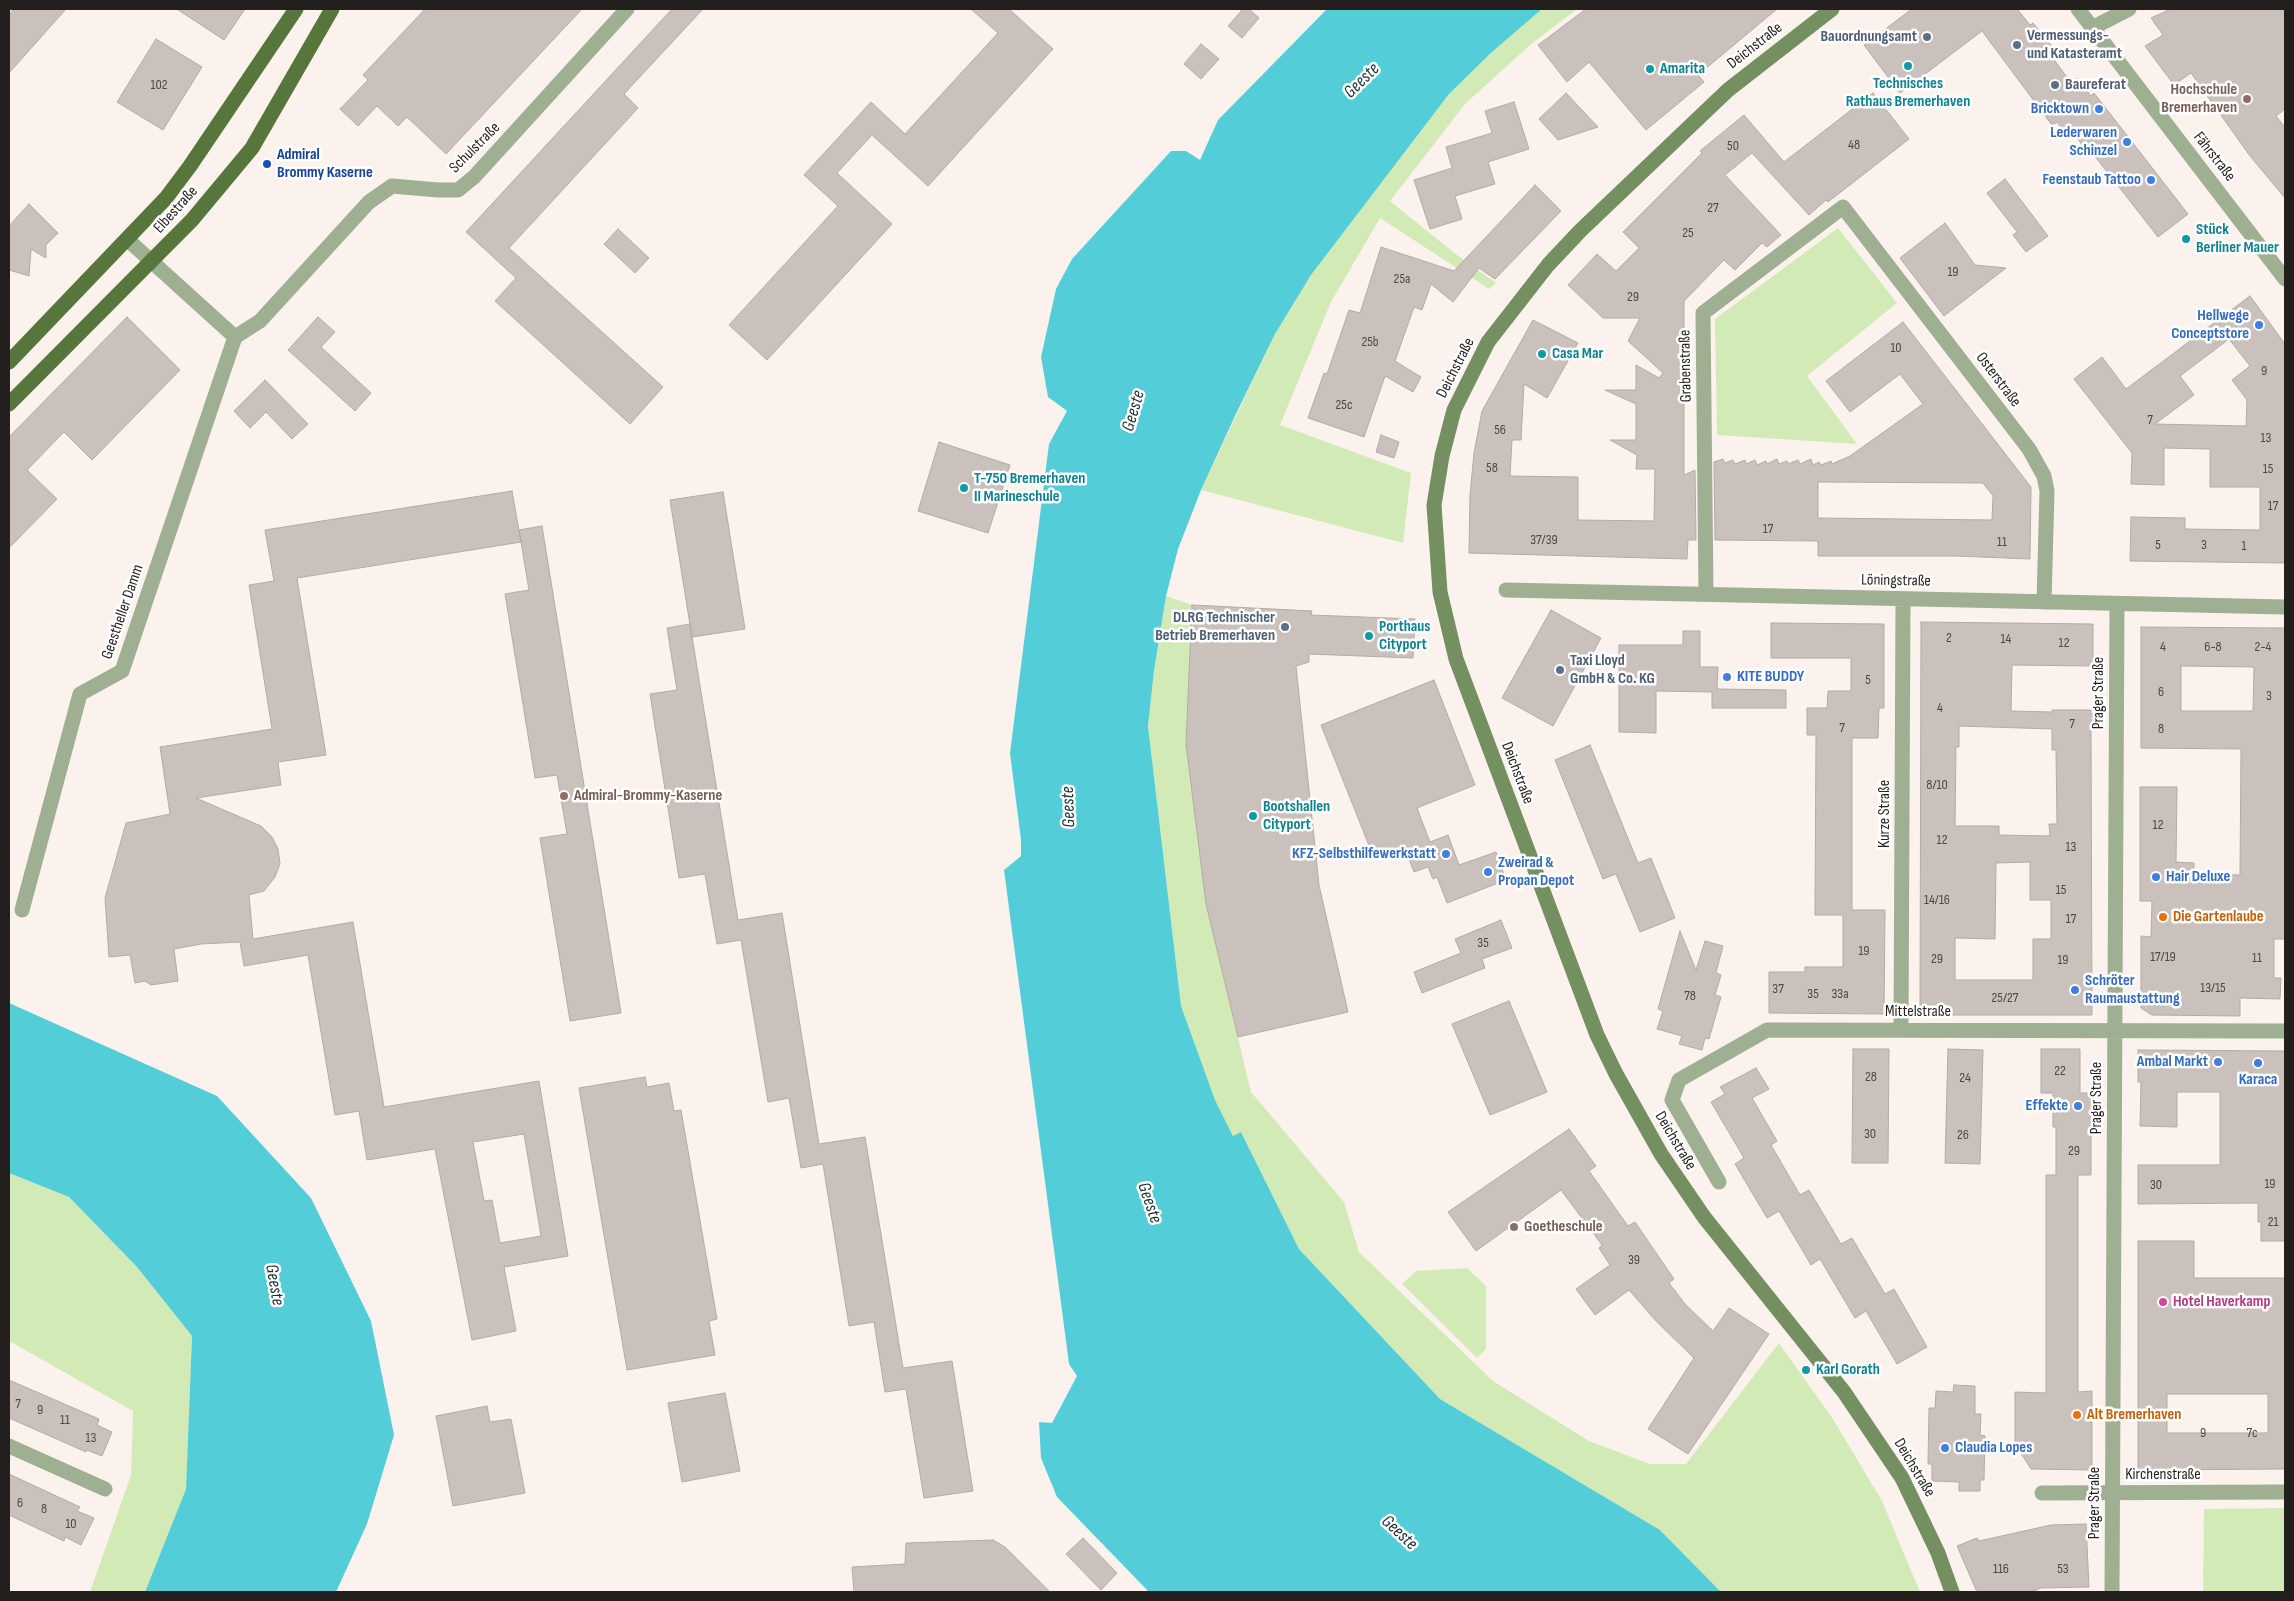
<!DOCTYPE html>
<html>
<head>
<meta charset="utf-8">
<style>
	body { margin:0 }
	#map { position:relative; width:2294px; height:1601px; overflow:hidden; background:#fcf2ed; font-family:"Sofia Sans Condensed",sans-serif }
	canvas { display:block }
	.frame { position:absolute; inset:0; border:10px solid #221f1d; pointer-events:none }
</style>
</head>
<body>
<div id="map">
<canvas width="2294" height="1601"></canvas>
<div class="frame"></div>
</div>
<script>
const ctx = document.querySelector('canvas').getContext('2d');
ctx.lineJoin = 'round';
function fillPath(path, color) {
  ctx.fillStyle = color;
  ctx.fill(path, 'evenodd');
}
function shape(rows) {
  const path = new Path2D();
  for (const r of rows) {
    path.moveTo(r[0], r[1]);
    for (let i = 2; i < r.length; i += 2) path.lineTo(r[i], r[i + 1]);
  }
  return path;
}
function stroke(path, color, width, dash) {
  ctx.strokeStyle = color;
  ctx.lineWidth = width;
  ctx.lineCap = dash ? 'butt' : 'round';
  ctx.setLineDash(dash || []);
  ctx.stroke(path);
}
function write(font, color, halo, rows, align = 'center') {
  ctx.font = font + ' "Sofia Sans Condensed",sans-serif';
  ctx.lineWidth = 5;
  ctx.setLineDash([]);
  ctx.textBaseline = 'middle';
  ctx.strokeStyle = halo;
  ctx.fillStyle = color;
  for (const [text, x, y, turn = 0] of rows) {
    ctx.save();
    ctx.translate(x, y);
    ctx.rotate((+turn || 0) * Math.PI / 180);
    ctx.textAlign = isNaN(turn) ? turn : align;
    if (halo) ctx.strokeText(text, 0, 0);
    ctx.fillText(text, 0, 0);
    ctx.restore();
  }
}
fillPath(shape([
	[1542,9,1577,9,1530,45,1465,104,1390,201,1457,255,1496,283,1489,289,1380,218,1331,302,1280,425,1411,473,1403,543,1201,490,1275,334,1311,275,1449,94,1492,52],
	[1838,228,1897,303,1807,376,1857,444,1717,435,1715,319],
	[1166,596,1192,605,1186,744,1206,904,1251,1092,1344,1202,1359,1252,1493,1381,1589,1441,1650,1464,1686,1464,1779,1343,1833,1419,1882,1501,1920,1592,1721,1592,1660,1530,1440,1399,1299,1249,1241,1132,1233,1136,1215,1100,1181,1006,1148,726,1154,671],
	[9,1173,69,1197,137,1267,192,1336,186,1489,145,1592,90,1592,131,1475,133,1411,9,1341],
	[1467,1268,1486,1286,1486,1349,1477,1358,1402,1284,1416,1271],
	[2285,1508,2285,1592,2203,1592,2204,1509]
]), '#d2ebb6');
fillPath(shape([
	[1327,9,1542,9,1492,52,1449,94,1311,275,1275,334,1235,416,1201,490,1178,549,1166,596,1154,671,1148,726,1181,1006,1215,1100,1233,1136,1241,1132,1299,1249,1440,1399,1660,1530,1721,1592,1149,1592,1057,1497,1041,1458,1039,1422,1052,1423,1077,1376,1069,1364,1004,870,1021,856,1021,840,1010,753,1049,444,1067,411,1048,397,1041,357,1056,289,1072,259,1171,151,1186,151,1200,160,1218,120],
	[9,1003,217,1096,311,1198,371,1321,394,1435,367,1524,336,1592,145,1592,186,1489,192,1336,137,1267,69,1197,9,1173]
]), '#53ced8');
const building = shape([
	[14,9,66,9,9,73,9,15,14,9],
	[177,9,245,9,224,40,177,9],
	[425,9,582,9,446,154,407,117,398,126,377,106,358,126,340,109,368,80,363,75,425,9],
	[672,9,703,9,624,94,638,108,509,248,663,387,630,424,495,301,516,278,466,232,672,9],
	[971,9,1009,9,1053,49,928,186,872,135,837,173,892,224,767,360,729,325,838,206,804,175,871,102,905,134,998,33,971,9],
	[1243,9,1249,9,1259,18,1242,38,1228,26,1243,9],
	[1586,9,1777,9,1698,75,1704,82,1646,130,1589,62,1567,82,1538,45,1586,9],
	[1912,9,2017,9,2030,25,2033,23,2055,50,2050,54,2071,83,2077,78,2091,96,2094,93,2188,214,2158,237,2094,155,2092,157,2073,133,2068,136,2057,122,2052,125,1982,31,1900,93,1864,45,1912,9],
	[2171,9,2285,9,2285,109,2276,116,2285,127,2285,198,2250,156,2191,73,2174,85,2145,46,2163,35,2151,18,2171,9],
	[156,39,202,67,163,130,117,102,156,39],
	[1201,44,1219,59,1201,79,1184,64,1201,44],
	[1566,93,1598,127,1558,140,1539,119,1566,93],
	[1873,93,1909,139,1828,202,1826,200,1809,215,1752,153,1725,175,1781,235,1767,247,1762,243,1735,270,1724,260,1684,301,1684,475,1695,470,1696,540,1688,540,1687,559,1469,553,1470,495,1474,453,1482,411,1533,320,1578,343,1547,398,1524,384,1521,440,1512,440,1510,476,1578,477,1578,520,1654,521,1655,469,1636,469,1637,455,1610,440,1636,440,1636,404,1605,390,1636,390,1636,365,1659,378,1663,373,1628,341,1640,318,1603,318,1568,285,1597,254,1616,271,1639,248,1623,232,1702,153,1700,151,1744,115,1784,162,1873,93],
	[1514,102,1529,149,1488,162,1495,184,1455,196,1462,219,1430,229,1414,180,1452,168,1446,147,1492,133,1485,111,1514,102],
	[2005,179,2048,236,2026,252,2013,235,2017,232,1987,193,2005,179],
	[1535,185,1561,211,1495,279,1479,268,1453,302,1431,284,1422,310,1414,307,1395,361,1421,377,1413,392,1385,376,1364,437,1308,418,1324,373,1327,374,1349,310,1360,313,1381,247,1454,271,1535,185],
	[29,204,58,233,46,245,46,258,31,249,29,276,9,270,9,226,29,204],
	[1945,223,1975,265,2006,268,1944,316,1900,258,1945,223],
	[618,229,649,258,635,273,604,244,618,229],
	[2250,296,2285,344,2285,563,2130,561,2131,517,2185,518,2185,529,2260,530,2260,487,2210,487,2210,449,2164,448,2164,485,2131,484,2132,453,2074,379,2102,357,2126,389,2250,296],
	[2229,339,2250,366,2232,380,2247,400,2246,426,2155,424,2194,395,2180,376,2229,339],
	[127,317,180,370,92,460,64,432,27,470,57,499,9,548,9,437,127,317],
	[318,317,335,332,321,347,371,393,355,411,288,350,318,317],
	[1903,322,2031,487,2030,559,1956,556,1818,556,1818,541,1715,540,1714,462,1723,459,1725,463,1733,460,1735,464,1745,460,1746,464,1755,460,1757,465,1766,461,1767,464,1777,459,1779,464,1787,461,1788,464,1798,460,1800,464,1811,459,1813,465,1819,462,1821,465,1831,461,1832,464,1850,456,1923,404,1900,374,1850,412,1826,381,1903,322],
	[1818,482,1983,483,1993,496,1992,520,1818,518,1818,482],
	[265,380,308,424,292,439,266,412,250,428,234,411,265,380],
	[1381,435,1399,442,1394,458,1376,452,1381,435],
	[939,442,1010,465,988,533,918,511,939,442],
	[512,491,521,542,297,578,326,755,278,762,281,785,196,798,261,826,272,837,278,849,280,864,275,877,264,891,249,895,253,939,353,922,384,1107,539,1081,568,1256,504,1267,516,1331,472,1340,435,1149,367,1160,359,1111,335,1115,308,955,244,966,240,942,201,944,174,949,178,981,151,985,145,981,135,983,130,955,109,957,105,898,126,823,170,814,160,747,272,729,249,585,274,581,265,530,512,491],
	[524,1134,541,1236,500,1243,492,1200,484,1201,473,1142,524,1134],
	[723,492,745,629,692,637,670,500,723,492],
	[542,526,621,1013,570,1021,540,838,567,834,557,775,535,778,505,594,529,590,519,530,542,526],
	[1192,605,1312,611,1311,615,1415,619,1413,658,1309,654,1309,662,1296,666,1319,885,1348,1012,1238,1037,1206,904,1186,744,1192,605],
	[1551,610,1601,638,1553,726,1502,698,1551,610],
	[1921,622,2093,624,2093,666,2012,665,2011,711,2052,712,2052,710,2091,710,2091,714,2096,714,2096,730,2091,730,2092,1015,1920,1015,1921,622],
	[1959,726,2052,729,2052,750,2056,750,2057,824,2049,824,2050,836,1999,835,1999,826,1955,826,1956,747,1959,747,1959,726],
	[2030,862,2030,900,2051,900,2051,939,2033,939,2033,980,1955,980,1955,938,1995,939,1996,863,2030,862],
	[1771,623,1884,624,1884,708,1879,708,1878,738,1852,738,1852,910,1885,910,1884,1014,1769,1013,1769,972,1805,972,1805,967,1843,967,1843,915,1815,915,1816,735,1807,735,1807,708,1827,708,1828,691,1851,691,1851,658,1771,658,1771,623],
	[690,624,738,920,782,913,819,1144,865,1137,903,1368,952,1361,973,1491,924,1498,906,1389,885,1392,874,1322,849,1326,823,1164,801,1168,789,1098,768,1102,741,940,717,944,705,874,679,878,650,694,677,690,667,628,690,624],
	[2141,627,2285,628,2285,939,2274,939,2274,978,2281,978,2280,999,2240,998,2240,1016,2152,1015,2141,1008,2141,936,2151,937,2152,901,2140,901,2140,787,2177,787,2176,862,2194,863,2194,874,2240,875,2241,749,2141,748,2141,627],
	[2181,666,2254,667,2253,711,2181,711,2181,666],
	[1683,631,1700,631,1700,667,1718,667,1717,689,1786,690,1786,708,1712,708,1712,692,1656,691,1656,733,1619,732,1619,645,1683,645,1683,631],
	[1434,680,1475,785,1417,808,1430,842,1448,835,1459,865,1496,852,1506,880,1447,903,1437,877,1433,879,1428,867,1414,872,1404,846,1374,858,1321,725,1434,680],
	[1590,745,1638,863,1651,858,1675,918,1640,932,1616,874,1603,879,1555,760,1590,745],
	[1501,920,1512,948,1482,959,1485,968,1422,993,1414,972,1461,953,1455,939,1501,920],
	[1680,931,1696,970,1705,941,1723,946,1716,973,1721,975,1715,995,1721,997,1709,1039,1705,1038,1702,1050,1679,1044,1682,1036,1657,1029,1663,1011,1658,1009,1680,931],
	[1509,1001,1547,1092,1490,1115,1452,1024,1509,1001],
	[1853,1049,1889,1049,1888,1163,1852,1163,1853,1049],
	[1948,1049,1983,1050,1980,1164,1945,1163,1948,1049],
	[2041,1049,2080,1049,2080,1093,2091,1093,2091,1175,2078,1175,2078,1392,2092,1391,2092,1470,2031,1469,2015,1444,2015,1392,2046,1393,2046,1175,2056,1175,2056,1127,2053,1127,2053,1093,2041,1093,2041,1049],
	[2138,1050,2285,1051,2285,1241,2261,1241,2261,1222,2258,1222,2258,1203,2138,1204,2138,1165,2220,1165,2220,1092,2177,1092,2177,1127,2140,1126,2141,1082,2138,1082,2138,1050],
	[1756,1068,1769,1089,1752,1098,1777,1141,1771,1145,1800,1195,1809,1190,1841,1244,1852,1238,1885,1294,1894,1289,1927,1347,1897,1364,1866,1311,1855,1318,1820,1259,1811,1265,1779,1211,1767,1218,1735,1164,1744,1158,1711,1102,1725,1094,1720,1087,1756,1068],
	[645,1077,647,1087,669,1083,674,1111,681,1110,717,1319,709,1321,715,1355,627,1370,579,1088,645,1077],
	[1569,1129,1596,1166,1589,1171,1628,1226,1635,1222,1674,1279,1669,1283,1685,1304,1713,1331,1729,1308,1769,1334,1688,1454,1648,1429,1694,1358,1656,1321,1629,1290,1595,1315,1576,1289,1610,1265,1599,1248,1602,1245,1561,1190,1476,1251,1448,1212,1569,1129],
	[2138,1241,2194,1241,2194,1278,2285,1278,2285,1469,2138,1470,2138,1241],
	[2167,1394,2268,1394,2268,1433,2167,1433,2167,1394],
	[9,1380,99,1419,97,1425,112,1432,102,1456,87,1450,86,1452,9,1418,9,1380],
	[1954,1385,1975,1386,1975,1414,1981,1414,1980,1435,1985,1436,1984,1480,1980,1480,1980,1491,1959,1491,1959,1482,1932,1481,1932,1464,1928,1464,1929,1408,1935,1408,1936,1391,1953,1392,1954,1385],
	[725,1393,740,1471,682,1482,668,1403,725,1393],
	[487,1406,490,1422,511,1419,525,1493,453,1506,436,1416,487,1406],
	[9,1474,80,1507,77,1511,94,1518,81,1545,65,1537,64,1541,9,1515,9,1474],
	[2086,1524,2089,1587,2041,1588,2031,1592,1977,1592,1957,1546,1977,1538,1979,1541,2051,1525,2086,1524],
	[1083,1538,1117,1573,1101,1590,1066,1554,1083,1538],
	[993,1540,1005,1547,1050,1592,854,1592,852,1567,905,1564,906,1543,993,1540]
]);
fillPath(building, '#cac1bc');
stroke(building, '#b3aaa5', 1);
stroke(shape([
	[2078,9,2285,279],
	[2092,28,2129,9],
	[128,240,235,337],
	[235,337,260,321,369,202,392,186,438,190,458,190,474,177,627,9],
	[1506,590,2285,607],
	[1706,594,1703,313,1843,207,2029,449,2044,476,2047,491,2044,602],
	[22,910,80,694,122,671,235,337],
	[1901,1030,1903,599],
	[1719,1182,1672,1100,1679,1080,1767,1030,2285,1031],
	[9,1446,105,1489],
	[2042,1493,2285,1492],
	[2112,1592,2117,604]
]), '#9eb091', 15);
stroke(shape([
	[1832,9,1728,90,1580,231,1548,265,1488,342,1454,410,1442,456,1434,505,1440,592,1456,659,1597,1035,1616,1074,1661,1154,1704,1217,1844,1392,1902,1478,1938,1553,1952,1592]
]), '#748f60', 15);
stroke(shape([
	[9,362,166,198,190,166,296,9],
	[9,404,192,220,252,148,332,9]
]), '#56763c', 15);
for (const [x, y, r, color] of [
	[1927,37,5,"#5c6f8a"],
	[2017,45,5,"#5c6f8a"],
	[1908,66,5,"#0f9aa8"],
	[1650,69,5,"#0f9aa8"],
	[2055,85,5,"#5c6f8a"],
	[2247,99,5,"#8d6e63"],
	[2099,109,5,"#3f7fe0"],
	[2127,142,5,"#3f7fe0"],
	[267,164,5,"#1a4fb4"],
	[2151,180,5,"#3f7fe0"],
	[2186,239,5,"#0f9aa8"],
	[2259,325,5,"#3f7fe0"],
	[1542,354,5,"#0f9aa8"],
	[964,488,5,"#0f9aa8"],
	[1285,627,5,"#5c6f8a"],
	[1369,636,5,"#0f9aa8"],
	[1560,670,5,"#5c6f8a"],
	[1727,677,5,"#3f7fe0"],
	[564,796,5,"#8d6e63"],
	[1253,816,5,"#0f9aa8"],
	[1446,854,5,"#3f7fe0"],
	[1488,872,5,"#3f7fe0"],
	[2156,877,5,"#3f7fe0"],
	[2163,917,5,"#e8710a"],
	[2075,990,5,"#3f7fe0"],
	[2218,1062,5,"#3f7fe0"],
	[2258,1063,5,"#3f7fe0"],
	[2078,1106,5,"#3f7fe0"],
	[1514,1227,5,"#8d6e63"],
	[2163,1302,5,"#d1479c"],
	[1806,1370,5,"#0f9aa8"],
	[2077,1415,5,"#e8710a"],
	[1945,1448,5,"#3f7fe0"]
]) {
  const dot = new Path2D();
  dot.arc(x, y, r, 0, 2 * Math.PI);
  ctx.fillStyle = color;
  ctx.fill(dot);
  stroke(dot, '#fff', 2);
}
write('14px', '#4c4845', null, [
	["102",159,85],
	["48",1854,145],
	["50",1733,146],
	["27",1713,208],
	["25",1688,233],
	["19",1953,272],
	["25a",1402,279],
	["29",1633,297],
	["25b",1370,342],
	["10",1896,348],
	["9",2264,371],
	["25c",1344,405],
	["7",2150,420],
	["56",1500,430],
	["13",2266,438],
	["58",1492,468],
	["15",2268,469],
	["17",2273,506],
	["17",1768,529],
	["37/39",1544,540],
	["11",2002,542],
	["5",2158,545],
	["3",2204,545],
	["1",2244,546],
	["2",1949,638],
	["14",2006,639],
	["12",2064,643],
	["4",2163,647],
	["6-8",2213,647],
	["2-4",2263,647],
	["5",1868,680],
	["6",2161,692],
	["3",2269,696],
	["4",1940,708],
	["7",2072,724],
	["7",1842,728],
	["8",2161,729],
	["8/10",1937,785],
	["12",2158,825],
	["12",1942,840],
	["13",2071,847],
	["15",2061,890],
	["14/16",1937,900],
	["17",2071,919],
	["35",1483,943],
	["19",1864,951],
	["17/19",2163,957],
	["11",2257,958],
	["29",1937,959],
	["19",2063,960],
	["13/15",2213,988],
	["37",1778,989],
	["35",1813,994],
	["33a",1840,994],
	["78",1690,996],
	["25/27",2005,998],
	["22",2060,1071],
	["28",1871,1077],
	["24",1965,1078],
	["30",1870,1134],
	["26",1963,1135],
	["29",2074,1151],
	["19",2270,1184],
	["30",2156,1185],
	["21",2273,1222],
	["39",1634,1260],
	["7",18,1404],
	["9",40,1410],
	["11",65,1420],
	["9",2203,1433],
	["7c",2252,1433],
	["13",91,1438],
	["6",20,1503],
	["8",44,1509],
	["10",71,1524],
	["116",2001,1569],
	["53",2063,1569]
]);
write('bold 16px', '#4e5e75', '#fff', [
	["Vermessungs-",2027,36],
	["und Katasteramt",2027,54],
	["Bauordnungsamt",1917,37,"right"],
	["Baureferat",2065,85],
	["DLRG Technischer",1275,618,"right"],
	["Betrieb Bremerhaven",1275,636,"right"],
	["Taxi Lloyd",1570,661],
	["GmbH & Co. KG",1570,679]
], 'left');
write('16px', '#221f1d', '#fff', [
	["Deichstraße",1755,46,-38],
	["Schulstraße",475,148,-45],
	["Fährstraße",2214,157,52],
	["Elbestraße",176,210,-48],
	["Grabenstraße",1686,366,-91],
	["Deichstraße",1456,368,-63],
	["Osterstraße",1998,380,53],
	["Löningstraße",1896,581,1],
	["Geestheller Damm",123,612,-71],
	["Prager Straße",2099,693,-90],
	["Deichstraße",1517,773,69],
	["Kurze Straße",1885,814,-90],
	["Mittelstraße",1918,1012],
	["Prager Straße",2097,1098,-90],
	["Deichstraße",1675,1141,59],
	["Deichstraße",1914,1468,59],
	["Kirchenstraße",2163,1475],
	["Prager Straße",2095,1503,-90]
]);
write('bold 16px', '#0d838f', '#fff', [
	["Amarita",1660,69],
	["Technisches",1908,84,"center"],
	["Rathaus Bremerhaven",1908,102,"center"],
	["Stück",2196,230],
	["Berliner Mauer",2196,248],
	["Casa Mar",1552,354],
	["T-750 Bremerhaven",974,479],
	["II Marineschule",974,497],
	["Porthaus",1379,627],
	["Cityport",1379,645],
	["Bootshallen",1263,807],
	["Cityport",1263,825],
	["Karl Gorath",1816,1370]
], 'left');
write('bold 16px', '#785e54', '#fff', [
	["Hochschule",2237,90,"right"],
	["Bremerhaven",2237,108,"right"],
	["Admiral-Brommy-Kaserne",574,796],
	["Goetheschule",1524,1227]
], 'left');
write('bold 16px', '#366cbe', '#fff', [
	["Bricktown",2089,109],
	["Lederwaren",2117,133],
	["Schinzel",2117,151],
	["Feenstaub Tattoo",2141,180],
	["Hellwege",2249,316],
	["Conceptstore",2249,334],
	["KITE BUDDY",1737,677,"left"],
	["KFZ-Selbsthilfewerkstatt",1436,854],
	["Zweirad &",1498,863,"left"],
	["Propan Depot",1498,881,"left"],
	["Hair Deluxe",2166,877,"left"],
	["Schröter",2085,981,"left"],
	["Raumaustattung",2085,999,"left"],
	["Ambal Markt",2208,1062],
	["Karaca",2258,1080,"center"],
	["Effekte",2068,1106],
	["Claudia Lopes",1955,1448,"left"]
], 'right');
write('bold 16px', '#164399', '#fff', [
	["Admiral",277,155],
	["Brommy Kaserne",277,173]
], 'left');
write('bold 16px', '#c56008', '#fff', [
	["Die Gartenlaube",2173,917],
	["Alt Bremerhaven",2087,1415]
], 'left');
write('bold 16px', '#b23c85', '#fff', [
	["Hotel Haverkamp",2173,1302]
], 'left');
write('italic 18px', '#1b3133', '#fff', [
	["Geeste",1362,81,-45],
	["Geeste",1134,411,-74],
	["Geeste",1069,807,-92],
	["Geeste",1149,1203,71],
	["Geeste",274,1285,80],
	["Geeste",1399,1533,43]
]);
</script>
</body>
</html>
